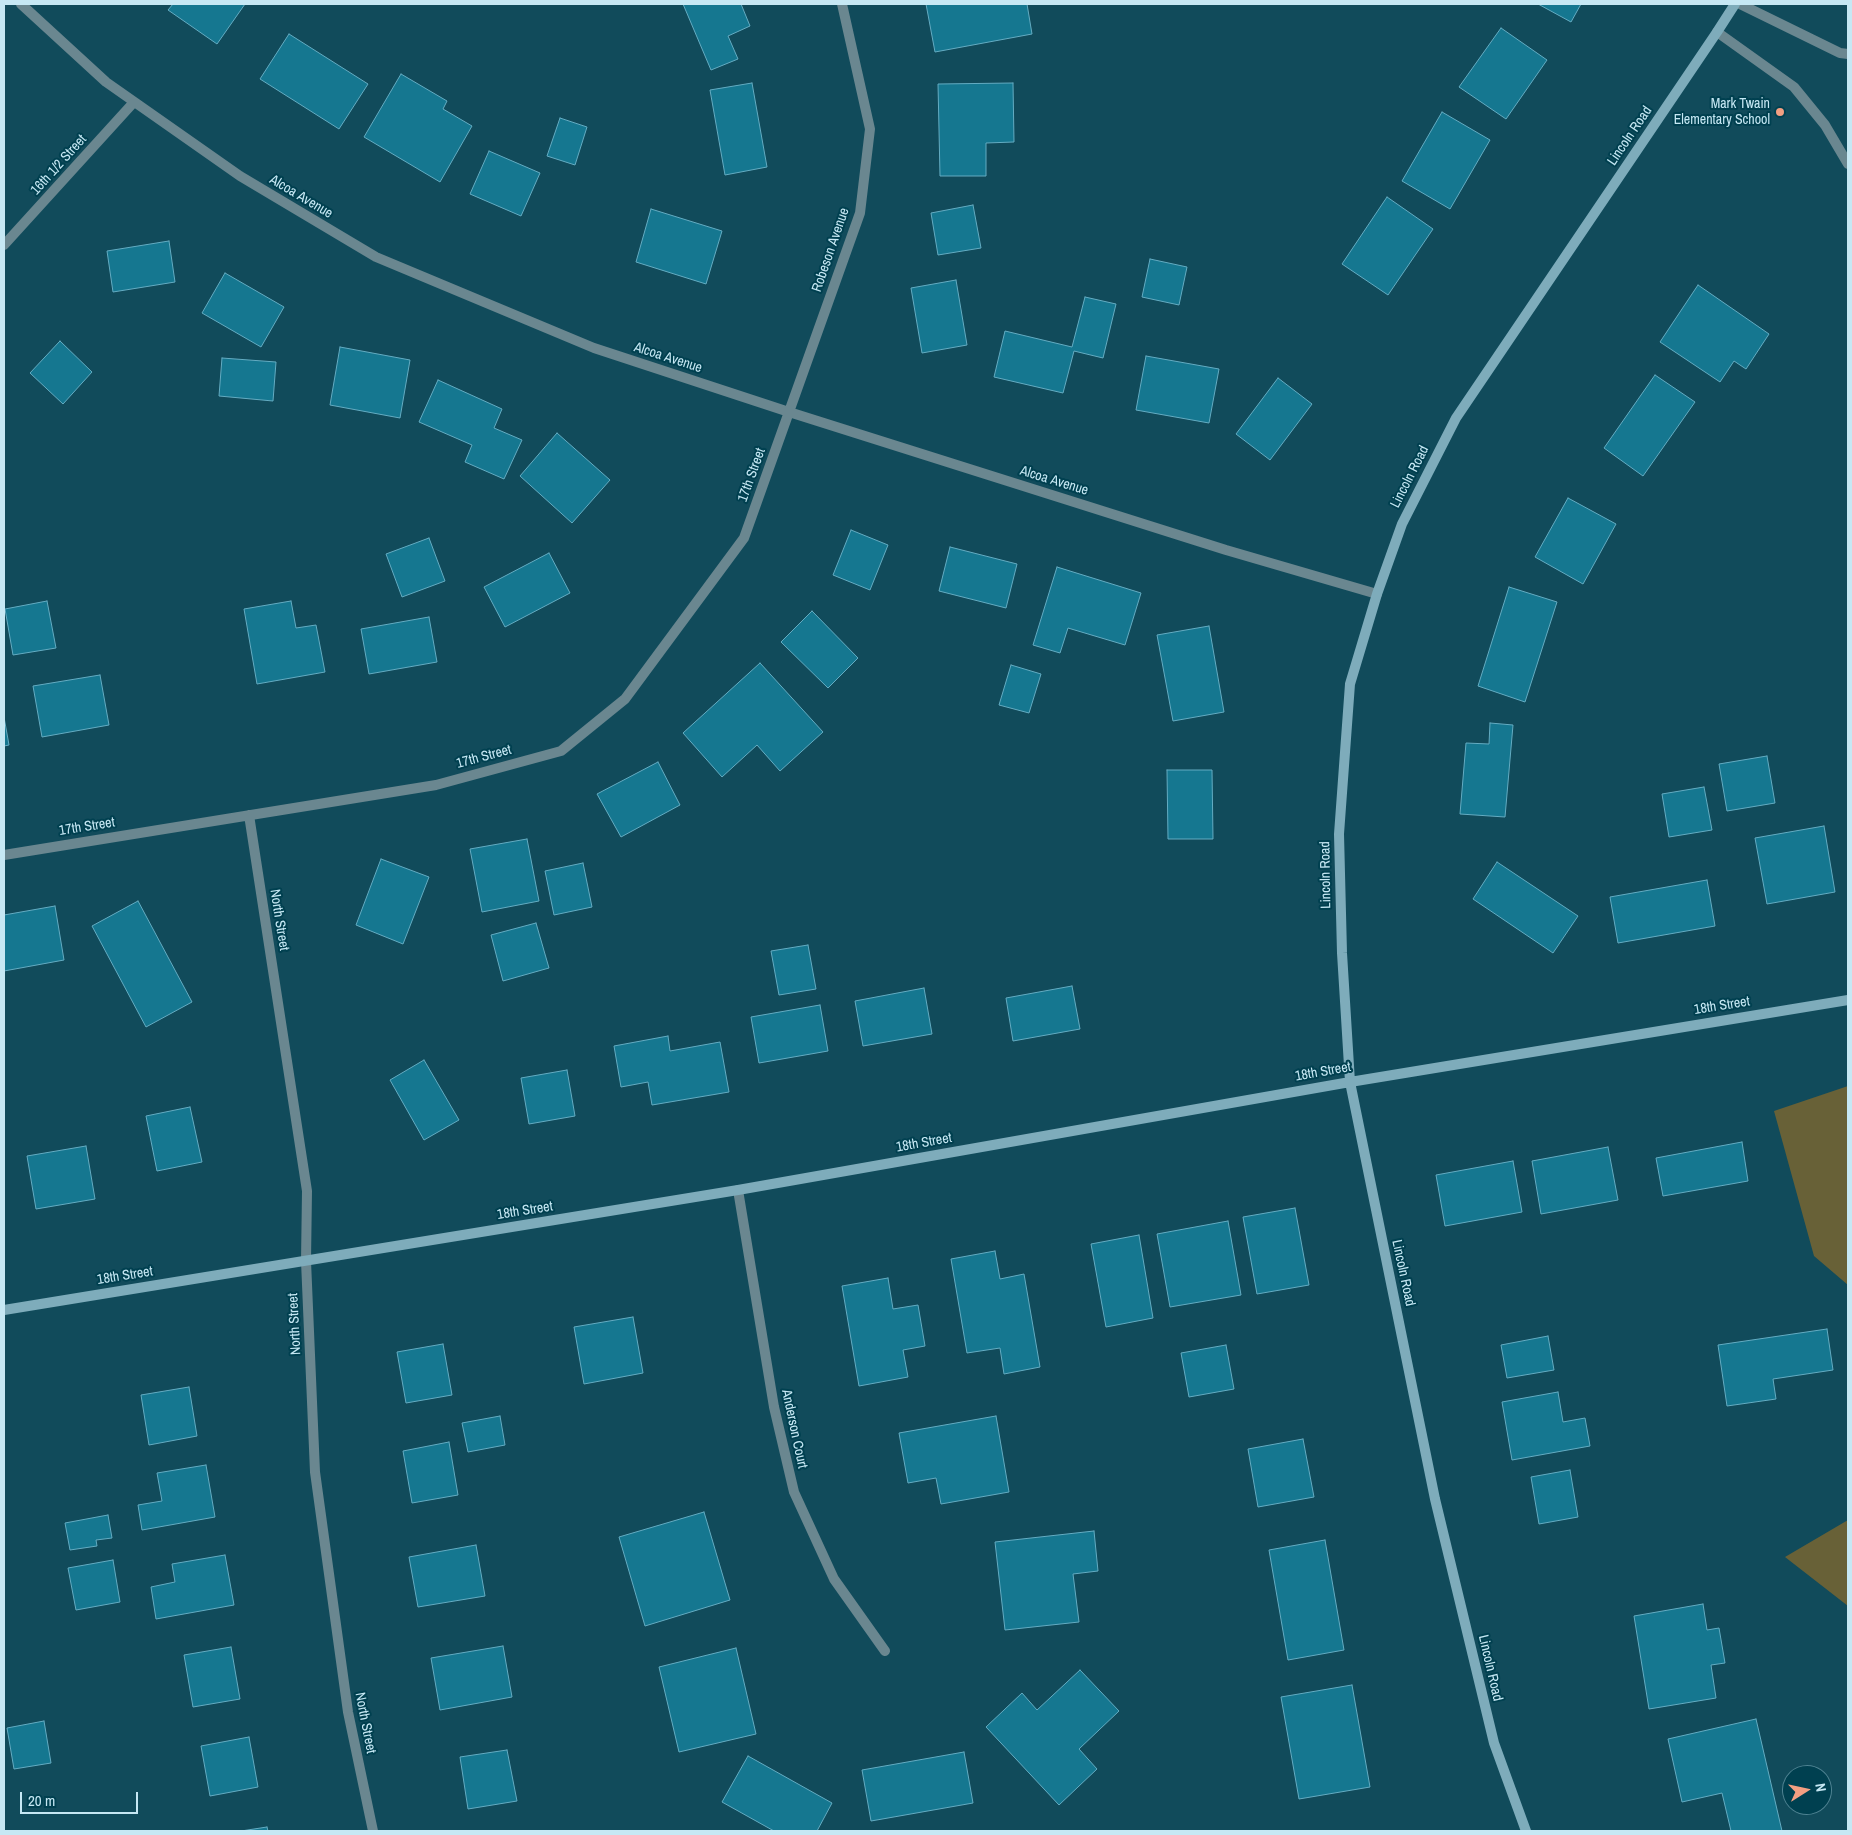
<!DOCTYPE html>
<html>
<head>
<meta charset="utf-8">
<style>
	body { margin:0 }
	#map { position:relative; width:1852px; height:1835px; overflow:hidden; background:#114b5b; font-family:"Archivo Narrow",sans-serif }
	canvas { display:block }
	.frame { position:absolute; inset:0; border:5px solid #c6e8f4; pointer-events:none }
	.north { position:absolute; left:1782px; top:1765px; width:50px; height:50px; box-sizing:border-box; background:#004050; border:1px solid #4f8392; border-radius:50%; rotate:80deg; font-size:14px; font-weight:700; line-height:20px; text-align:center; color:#c6e8f4 }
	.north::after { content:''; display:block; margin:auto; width:18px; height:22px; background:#f39f82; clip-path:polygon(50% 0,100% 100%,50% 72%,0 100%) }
	.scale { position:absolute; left:20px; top:1792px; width:118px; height:22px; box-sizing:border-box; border:2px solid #c6e8f4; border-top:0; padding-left:6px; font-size:15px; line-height:18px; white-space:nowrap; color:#c6e8f4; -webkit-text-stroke:4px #004050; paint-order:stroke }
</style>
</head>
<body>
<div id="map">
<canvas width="1852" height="1835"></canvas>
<div class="frame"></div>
<div class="north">N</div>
<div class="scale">20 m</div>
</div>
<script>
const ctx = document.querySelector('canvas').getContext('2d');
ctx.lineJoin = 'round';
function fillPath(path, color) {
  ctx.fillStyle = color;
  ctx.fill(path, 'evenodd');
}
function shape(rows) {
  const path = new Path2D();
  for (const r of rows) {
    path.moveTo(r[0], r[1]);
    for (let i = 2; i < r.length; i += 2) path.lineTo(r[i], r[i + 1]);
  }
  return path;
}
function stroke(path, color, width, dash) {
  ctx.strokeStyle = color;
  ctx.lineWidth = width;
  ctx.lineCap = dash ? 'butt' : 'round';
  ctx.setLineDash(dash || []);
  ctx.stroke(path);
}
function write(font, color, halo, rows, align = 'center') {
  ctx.font = font + ' "Archivo Narrow",sans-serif';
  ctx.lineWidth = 4;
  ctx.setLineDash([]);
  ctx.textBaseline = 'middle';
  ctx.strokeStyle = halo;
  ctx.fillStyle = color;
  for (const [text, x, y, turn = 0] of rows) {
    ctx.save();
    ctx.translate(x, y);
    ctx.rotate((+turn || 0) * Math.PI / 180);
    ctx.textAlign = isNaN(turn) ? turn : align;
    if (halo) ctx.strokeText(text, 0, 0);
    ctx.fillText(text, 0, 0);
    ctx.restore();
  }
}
fillPath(shape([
	[1848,1086,1848,1285,1814,1256,1774,1111],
	[1848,1520,1848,1606,1785,1557]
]), '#686137');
const building = shape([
	[173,4,245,4,217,44,168,10,173,4],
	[683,4,741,4,750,26,728,36,738,59,711,70,683,4],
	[926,4,1027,4,1032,34,935,52,926,4],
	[1538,4,1581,4,1571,22,1538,4],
	[1501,28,1547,60,1506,119,1459,87,1501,28],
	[289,34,368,84,339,129,260,79,289,34],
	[401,74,447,101,443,109,472,126,440,182,364,137,401,74],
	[752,83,767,167,725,175,710,90,752,83],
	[1013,83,1014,142,986,143,986,176,940,176,938,84,1013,83],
	[1442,112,1490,140,1450,209,1402,181,1442,112],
	[560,118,587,127,575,165,547,156,560,118],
	[489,151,540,173,521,216,470,194,489,151],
	[1387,197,1433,229,1388,295,1342,264,1387,197],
	[973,205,981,248,938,255,931,213,973,205],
	[651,209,722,231,706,284,636,262,651,209],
	[169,241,175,282,113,292,107,251,169,241],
	[1150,259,1187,267,1179,305,1142,297,1150,259],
	[225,273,284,307,261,347,202,313,225,273],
	[956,280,967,345,922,353,911,288,956,280],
	[1698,285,1769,334,1746,369,1734,361,1720,382,1660,342,1698,285],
	[1085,297,1116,304,1103,358,1074,351,1063,393,994,377,1005,331,1072,347,1085,297],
	[60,341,92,372,63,404,30,373,60,341],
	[340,347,410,360,400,418,330,405,340,347],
	[1146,356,1219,369,1209,423,1136,410,1146,356],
	[222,358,276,362,273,401,219,396,222,358],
	[1655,375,1695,402,1643,476,1604,448,1655,375],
	[1278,378,1312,404,1270,460,1236,434,1278,378],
	[438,380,502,409,494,428,522,440,504,479,465,462,472,445,419,422,438,380],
	[557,433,610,480,572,523,520,476,557,433],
	[1568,498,1616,524,1583,584,1535,557,1568,498],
	[851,530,888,545,870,590,833,575,851,530],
	[429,538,445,581,402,597,386,554,429,538],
	[950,547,1017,564,1006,608,939,591,950,547],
	[549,553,570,593,505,627,484,587,549,553],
	[1057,567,1141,593,1125,645,1068,628,1060,653,1033,645,1057,567],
	[1509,587,1557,602,1525,702,1478,686,1509,587],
	[47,601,56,648,13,655,5,609,47,601],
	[291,601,296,628,316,625,325,672,257,684,244,609,291,601],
	[812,611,858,658,828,688,781,642,812,611],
	[429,617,437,662,369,674,361,629,429,617],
	[1209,626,1224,712,1173,721,1157,635,1209,626],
	[760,663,823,732,780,771,757,745,722,777,683,733,760,663],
	[1011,665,1041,674,1029,713,999,705,1011,665],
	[100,675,109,725,42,737,33,686,100,675],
	[4,717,9,745,4,746,4,717],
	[1490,723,1513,725,1505,817,1460,814,1466,743,1489,744,1490,723],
	[1767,756,1775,803,1727,811,1719,764,1767,756],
	[658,762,680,805,621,837,597,794,658,762],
	[1167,770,1212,770,1213,839,1168,839,1167,770],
	[1704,787,1712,830,1669,837,1662,794,1704,787],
	[1824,826,1835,892,1767,904,1755,838,1824,826],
	[527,839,539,901,482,912,470,849,527,839],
	[381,859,429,877,403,944,356,925,381,859],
	[1497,862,1578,916,1553,953,1473,899,1497,862],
	[583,863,592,907,554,915,545,871,583,863],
	[1707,880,1715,926,1618,943,1610,897,1707,880],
	[138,901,192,1002,146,1027,92,926,138,901],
	[55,906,64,960,4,971,4,915,55,906],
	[536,923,549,968,503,981,491,935,536,923],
	[808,945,816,989,779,995,771,951,808,945],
	[1072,986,1080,1029,1013,1041,1006,998,1072,986],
	[924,988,932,1034,863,1046,855,1001,924,988],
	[820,1005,828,1051,759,1063,751,1017,820,1005],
	[668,1036,670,1051,720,1042,729,1092,652,1105,648,1082,621,1087,614,1046,668,1036],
	[424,1060,459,1120,424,1140,390,1080,424,1060],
	[567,1070,575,1116,529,1124,521,1078,567,1070],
	[190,1107,202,1162,157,1171,146,1116,190,1107],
	[1742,1142,1748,1181,1663,1196,1656,1158,1742,1142],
	[86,1146,95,1199,36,1209,27,1156,86,1146],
	[1608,1147,1618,1200,1541,1214,1532,1161,1608,1147],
	[1513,1161,1522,1212,1445,1226,1436,1175,1513,1161],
	[1295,1208,1309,1285,1257,1294,1243,1217,1295,1208],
	[1228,1221,1241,1295,1170,1307,1157,1234,1228,1221],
	[1139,1235,1153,1318,1106,1327,1091,1244,1139,1235],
	[995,1251,1000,1279,1024,1274,1040,1367,1004,1374,1000,1348,967,1353,951,1259,995,1251],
	[888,1278,893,1309,918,1305,925,1346,903,1350,908,1377,859,1386,842,1286,888,1278],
	[633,1317,643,1373,584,1384,574,1327,633,1317],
	[1827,1329,1833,1370,1773,1379,1776,1399,1727,1406,1718,1345,1827,1329],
	[1548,1336,1554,1370,1507,1378,1501,1345,1548,1336],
	[443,1344,452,1395,406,1403,397,1352,443,1344],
	[1226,1345,1234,1389,1189,1397,1181,1353,1226,1345],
	[189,1387,197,1436,149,1445,141,1395,189,1387],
	[1558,1392,1563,1422,1585,1418,1590,1446,1512,1460,1502,1402,1558,1392],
	[500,1416,505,1445,468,1452,462,1423,500,1416],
	[996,1416,1009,1492,941,1504,936,1478,908,1483,899,1433,996,1416],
	[1303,1439,1314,1497,1258,1507,1248,1449,1303,1439],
	[449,1442,458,1495,412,1503,403,1451,449,1442],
	[206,1465,215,1517,142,1530,138,1505,162,1501,157,1473,206,1465],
	[1570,1470,1578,1517,1539,1524,1531,1477,1570,1470],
	[704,1512,730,1600,645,1626,619,1537,704,1512],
	[108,1515,112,1538,96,1540,97,1546,70,1550,65,1523,108,1515],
	[1094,1531,1098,1571,1073,1574,1079,1622,1005,1630,995,1542,1094,1531],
	[1325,1540,1344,1650,1288,1660,1269,1550,1325,1540],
	[476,1545,485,1596,418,1607,409,1557,476,1545],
	[225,1555,234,1605,156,1619,151,1587,175,1582,172,1564,225,1555],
	[113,1560,120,1602,76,1610,68,1568,113,1560],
	[1703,1604,1707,1630,1719,1628,1725,1663,1711,1665,1716,1698,1649,1709,1634,1616,1703,1604],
	[503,1646,512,1697,440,1710,431,1658,503,1646],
	[231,1647,240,1699,193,1707,184,1655,231,1647],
	[736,1648,756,1734,679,1752,659,1667,736,1648],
	[1080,1670,1119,1711,1079,1749,1097,1769,1059,1805,986,1727,1022,1693,1037,1710,1080,1670],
	[1352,1685,1370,1787,1299,1799,1281,1697,1352,1685],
	[1756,1719,1782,1831,1731,1831,1722,1793,1682,1802,1668,1739,1756,1719],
	[44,1721,51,1763,14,1769,7,1728,44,1721],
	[249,1737,258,1787,210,1796,201,1746,249,1737],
	[507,1750,517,1801,468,1809,460,1757,507,1750],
	[964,1752,973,1803,871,1821,862,1770,964,1752],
	[748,1756,832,1803,817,1831,774,1831,722,1802,748,1756],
	[267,1827,268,1831,241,1831,267,1827]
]);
fillPath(building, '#157790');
stroke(building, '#64acc2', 1);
stroke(shape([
	[1740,4,1840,53,1848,54],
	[1717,32,1794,87,1825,125,1848,164]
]), '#6a8790', 10);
stroke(shape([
	[21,4,106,82,240,176,376,257,594,348,789,412,1226,550,1377,594],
	[4,245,134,102],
	[249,815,307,1191,306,1261,315,1472,348,1712,373,1831],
	[4,855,436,785,561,751,625,699,744,538,860,213,870,129,842,4],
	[738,1190,774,1407,794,1492,834,1579,885,1651]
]), '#6a8790', 10);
stroke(shape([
	[4,1310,738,1190,1350,1082,1848,1000],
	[1526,1831,1494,1743,1435,1499,1350,1082,1342,953,1339,834,1350,684,1377,594,1402,524,1456,418,1717,32,1735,4]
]), '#7eacbb', 10);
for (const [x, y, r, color] of [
	[1780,112,5,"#f39f82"]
]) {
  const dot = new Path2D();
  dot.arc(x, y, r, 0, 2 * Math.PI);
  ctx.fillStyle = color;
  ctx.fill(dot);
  stroke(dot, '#004050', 2);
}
write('14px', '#c6e8f4', '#004050', [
	["Mark Twain",1770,104],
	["Elementary School",1770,120]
], 'right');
write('14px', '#c6e8f4', '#004050', [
	["Lincoln Road",1630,136,-56],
	["16th 1/2 Street",59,165,-48],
	["Alcoa Avenue",301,197,31],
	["Robeson Avenue",831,250,-71],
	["Alcoa Avenue",668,358,18],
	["17th Street",752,475,-70],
	["Lincoln Road",1410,477,-63],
	["Alcoa Avenue",1054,481,17],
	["17th Street",484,757,-15],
	["17th Street",87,827,-9],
	["Lincoln Road",1326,875,-91],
	["North Street",279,920,81],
	["18th Street",1722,1006,-9],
	["18th Street",1323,1072,-10],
	["18th Street",924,1143,-10],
	["18th Street",525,1211,-9],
	["Lincoln Road",1403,1273,78],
	["18th Street",125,1276,-9],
	["North Street",295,1324,-93],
	["Anderson Court",794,1429,78],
	["Lincoln Road",1490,1668,77],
	["North Street",365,1723,79]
]);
</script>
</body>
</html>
